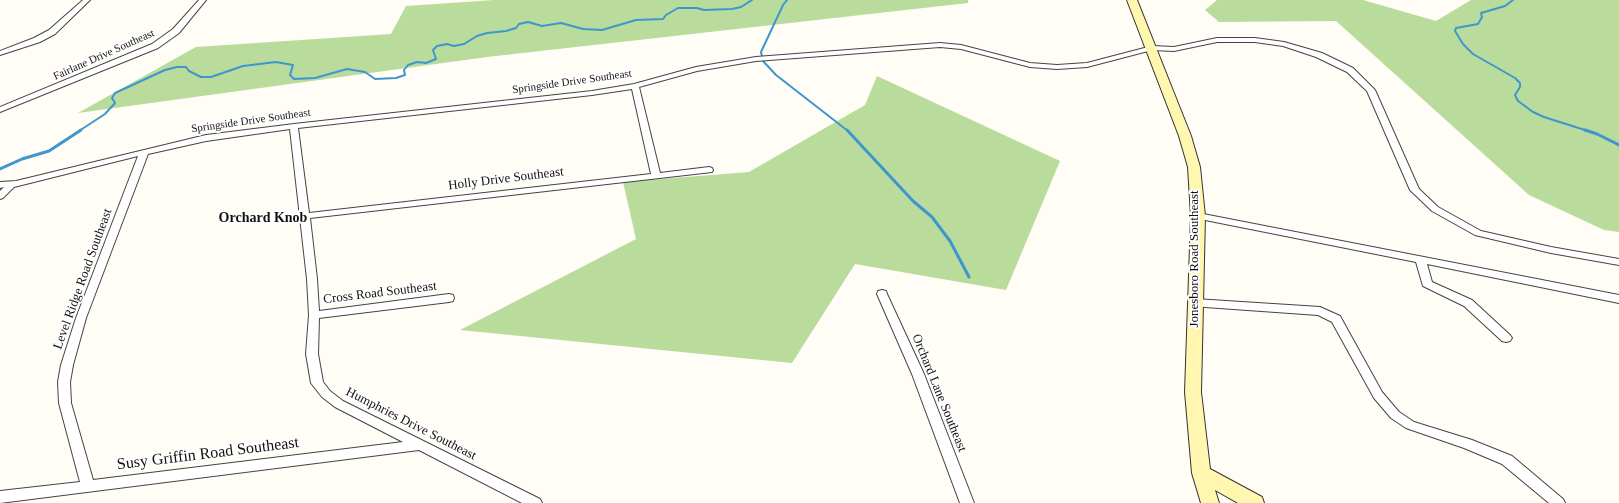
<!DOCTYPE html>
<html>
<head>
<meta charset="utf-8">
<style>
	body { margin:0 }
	canvas { display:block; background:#fffdf5 }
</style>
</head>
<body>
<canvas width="1619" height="503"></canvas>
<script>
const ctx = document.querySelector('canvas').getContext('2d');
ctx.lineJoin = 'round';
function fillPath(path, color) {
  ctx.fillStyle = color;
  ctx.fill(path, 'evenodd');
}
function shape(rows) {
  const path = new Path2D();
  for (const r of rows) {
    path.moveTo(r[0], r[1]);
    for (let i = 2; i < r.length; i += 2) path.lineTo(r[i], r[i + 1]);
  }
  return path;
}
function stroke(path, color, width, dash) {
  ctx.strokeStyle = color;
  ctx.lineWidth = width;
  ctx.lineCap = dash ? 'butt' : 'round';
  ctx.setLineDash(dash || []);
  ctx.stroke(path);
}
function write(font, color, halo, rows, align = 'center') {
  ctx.font = font + ' "Times New Roman",serif';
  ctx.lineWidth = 4;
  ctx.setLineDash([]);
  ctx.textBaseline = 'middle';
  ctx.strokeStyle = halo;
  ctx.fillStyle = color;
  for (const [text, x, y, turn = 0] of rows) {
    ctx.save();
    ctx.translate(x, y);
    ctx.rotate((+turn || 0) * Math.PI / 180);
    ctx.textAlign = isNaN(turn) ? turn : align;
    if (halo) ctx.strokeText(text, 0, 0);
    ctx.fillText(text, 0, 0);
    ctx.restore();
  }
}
fillPath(shape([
	[494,0,968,0,968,3,487,57,78,113,196,47,391,34,406,6],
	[1217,0,1363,0,1436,21,1471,0,1619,0,1619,232,1604,230,1529,195,1336,21,1219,22,1205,10],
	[877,76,1060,161,1006,290,855,264,792,363,460,330,636,239,623,182,749,172,865,105]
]), '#b9dc9c');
stroke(shape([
	[787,0,783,5,761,52,763,61,776,75,848,131],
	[1513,0,1505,6,1481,13,1482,17,1478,24,1456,28,1455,31,1463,44,1473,54,1515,78,1520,83,1520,87,1515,95,1518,101,1533,112,1544,117,1588,131],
	[79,131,105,114,115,103,112,98,115,93,165,70,177,67,186,67,189,71,201,77,211,77,243,66,276,62,293,65,290,75,294,79,315,78,347,69,365,72,375,79,396,78,405,75,404,70,408,65,417,62,426,63,436,59,433,50,437,46,447,44,454,46,464,44,477,36,487,33,506,31,516,28,519,24,528,22,542,26,561,23,583,29,602,30,636,20,663,19,666,15,678,8,697,8,704,10,732,9,741,7,752,0]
]), '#3f96cf', 2);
stroke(shape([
	[847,130,913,201,932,217,950,241,969,277],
	[1585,130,1597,134,1619,145],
	[0,169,22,159,49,151,81,130]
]), '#3f96cf', 3);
const street = shape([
	[83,0,90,0,55,34,40,42,0,55,0,51,34,38,49,30,83,0],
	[199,0,206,0,179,33,158,48,0,112,0,107,152,44,173,29,199,0],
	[1217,38,1255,38,1284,42,1322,53,1353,68,1375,90,1419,189,1438,207,1481,231,1551,247,1619,259,1619,265,1551,253,1475,235,1432,211,1410,190,1367,91,1347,72,1316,57,1283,46,1255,42,1217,42,1174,51,1152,50,1087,67,1057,69,1030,67,961,49,940,47,756,61,697,71,639,87,660,173,709,167,712,168,713,170,712,172,310,218,317,279,319,311,449,294,453,295,454,298,453,301,449,302,319,318,318,354,323,382,330,391,343,401,540,499,542,503,522,503,419,450,0,503,0,491,80,482,59,403,58,382,61,365,76,318,138,156,14,187,3,198,0,199,0,191,4,187,0,188,0,182,16,181,206,135,294,124,592,91,634,84,696,67,756,57,940,43,961,45,1030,63,1057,65,1087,63,1152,46,1174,47,1217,38],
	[632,89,651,174,309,213,298,128,592,95,632,89],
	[290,129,307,279,309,315,306,354,311,383,322,397,335,407,403,442,93,480,71,403,70,382,73,365,86,318,148,154,206,141,290,129],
	[1198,213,1619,295,1619,303,1427,264,1432,282,1472,300,1510,335,1512,338,1510,341,1506,342,1502,341,1464,306,1423,286,1416,262,1195,218,1193,216,1198,213],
	[882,290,886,291,887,294,924,374,974,503,960,503,912,374,877,294,878,291,882,290],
	[1195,299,1320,307,1340,316,1382,392,1399,412,1414,422,1472,440,1512,456,1563,499,1565,503,1549,503,1502,464,1464,448,1406,428,1391,418,1374,398,1332,322,1318,315,1191,306,1190,303,1191,300,1195,299]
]);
const secondary = shape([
	[1127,0,1137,0,1191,136,1200,167,1205,216,1201,392,1210,469,1262,497,1264,503,1238,503,1215,490,1219,503,1201,503,1192,473,1185,392,1191,216,1188,167,1179,136,1127,0]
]);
stroke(street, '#444', 2);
stroke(secondary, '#333', 2);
fillPath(street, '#fff');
fillPath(secondary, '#fff6b0');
write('11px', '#111', '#fff', [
	["Fairlane Drive Southeast",104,55,-24],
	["Springside Drive Southeast",572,82,-8],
	["Springside Drive Southeast",251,121,-8]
]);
write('13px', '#111', '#fff', [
	["Holly Drive Southeast",506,179,-7],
	["Jonesboro Road Southeast",1195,259,-90],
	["Level Ridge Road Southeast",83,279,-70],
	["Cross Road Southeast",380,293,-7],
	["Orchard Lane Southeast",939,393,68],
	["Humphries Drive Southeast",411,424,27]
]);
write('bold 14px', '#111', '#fff', [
	["Orchard Knob",263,218]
]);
write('16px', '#111', '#fff', [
	["Susy Griffin Road Southeast",208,454,-7]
]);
</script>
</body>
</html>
